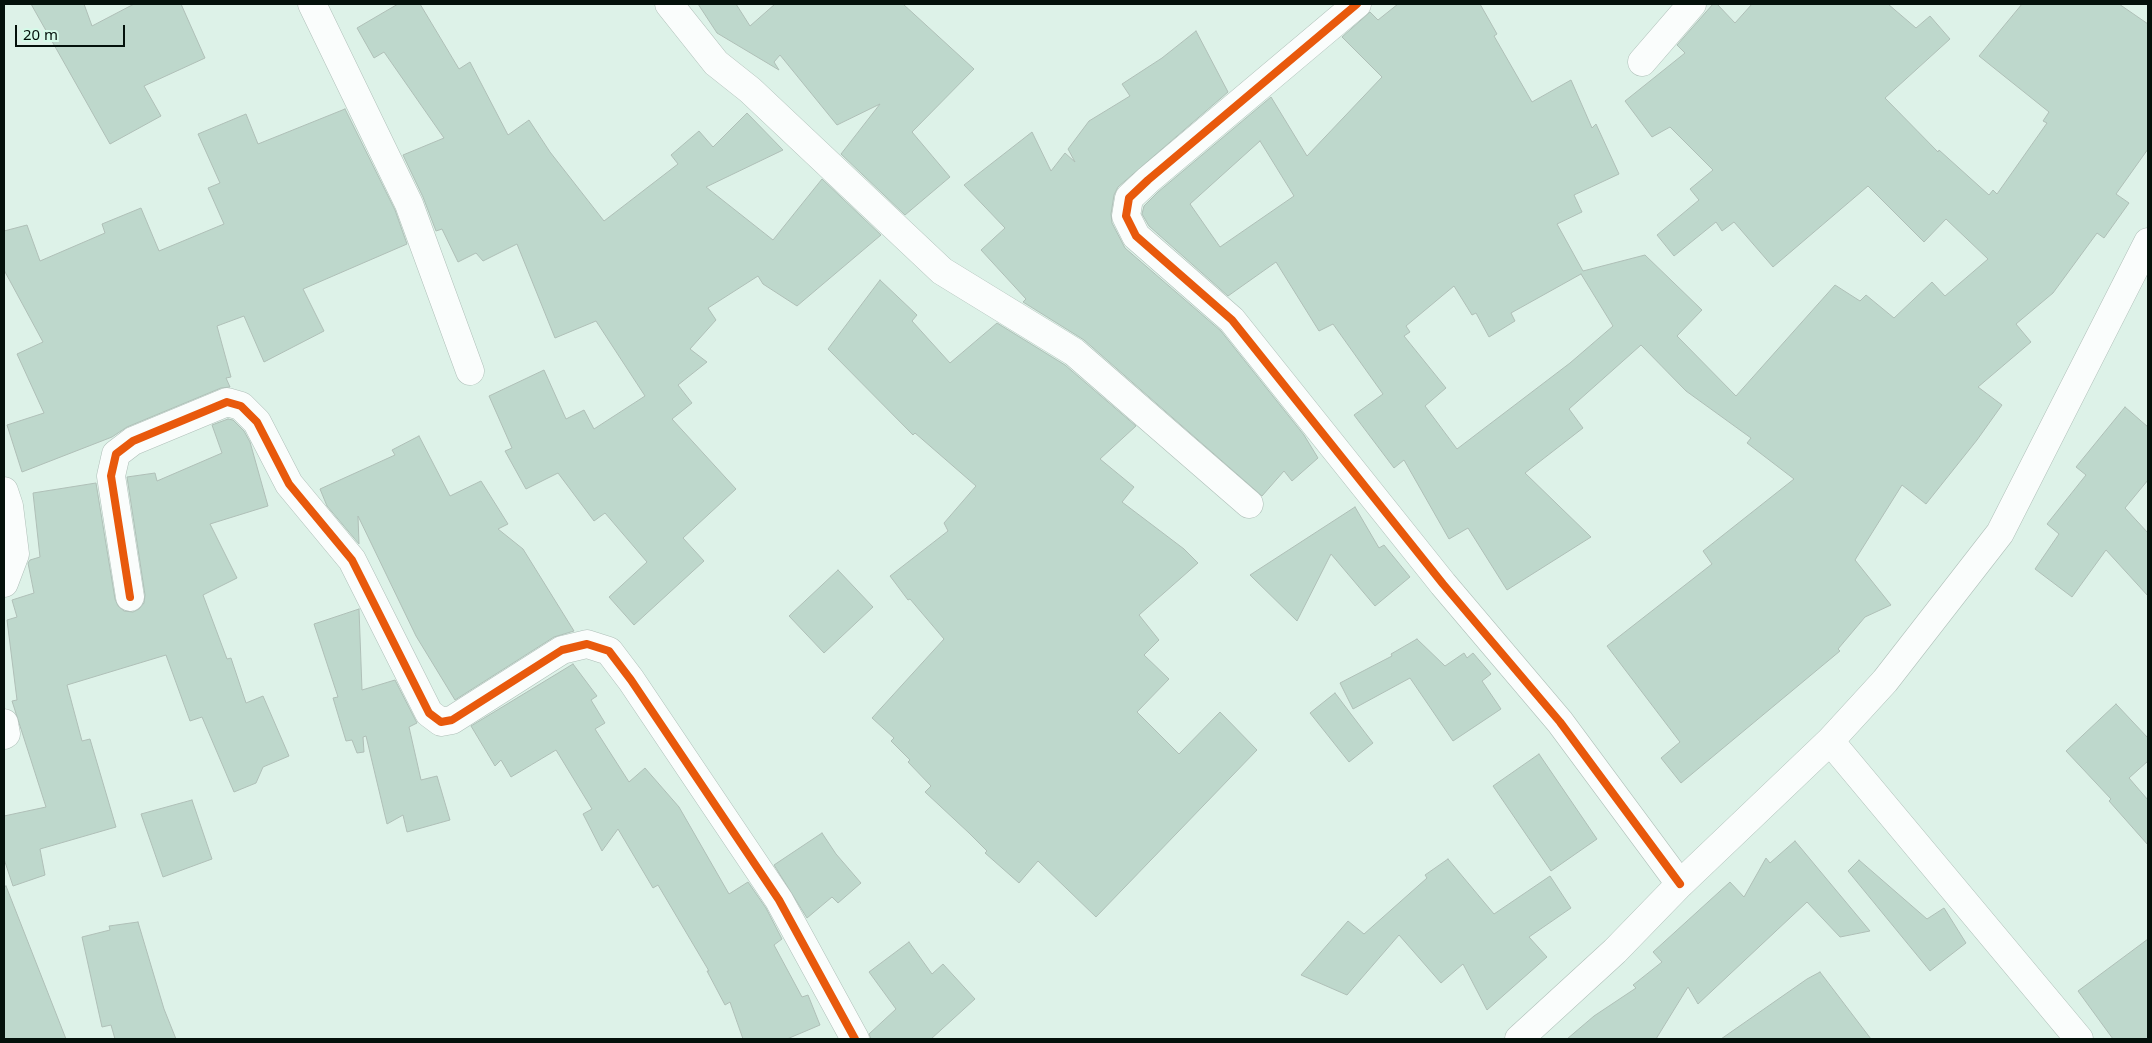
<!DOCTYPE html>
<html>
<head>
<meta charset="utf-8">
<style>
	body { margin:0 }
	#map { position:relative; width:2152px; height:1043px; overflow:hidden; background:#ddf2e8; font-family:"Noto Sans",sans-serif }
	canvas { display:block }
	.frame { position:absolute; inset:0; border:5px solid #04110b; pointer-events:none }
	.scale { position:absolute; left:15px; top:25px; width:110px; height:22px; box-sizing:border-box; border:2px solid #04110b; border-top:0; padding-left:6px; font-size:15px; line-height:18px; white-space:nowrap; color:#04110b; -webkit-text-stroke:4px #d5fae8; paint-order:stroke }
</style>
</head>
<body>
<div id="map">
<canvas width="2152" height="1043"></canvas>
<div class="frame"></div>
<div class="scale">20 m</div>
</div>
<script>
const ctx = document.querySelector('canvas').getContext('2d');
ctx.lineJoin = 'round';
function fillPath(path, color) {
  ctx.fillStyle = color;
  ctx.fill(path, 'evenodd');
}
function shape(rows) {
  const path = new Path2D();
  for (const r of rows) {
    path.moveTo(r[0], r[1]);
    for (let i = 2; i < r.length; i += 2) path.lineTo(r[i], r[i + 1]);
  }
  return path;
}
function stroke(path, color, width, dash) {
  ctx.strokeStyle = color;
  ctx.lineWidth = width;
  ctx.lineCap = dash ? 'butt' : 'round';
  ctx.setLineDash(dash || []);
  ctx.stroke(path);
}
const building = shape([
	[31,4,84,4,92,26,134,4,181,4,205,58,144,86,161,116,110,144,31,4],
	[398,4,420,4,459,69,470,62,508,135,529,120,550,152,604,221,678,164,671,155,699,131,713,147,747,113,783,150,706,187,773,240,822,179,881,235,797,306,763,284,758,276,708,308,716,320,690,349,707,362,678,385,692,403,672,419,736,489,683,538,704,561,634,625,609,597,647,562,605,513,594,521,558,473,526,489,505,451,512,448,489,396,544,370,566,419,584,410,594,429,645,396,596,321,555,338,517,244,483,261,476,253,458,262,442,229,436,231,423,197,403,155,444,138,384,52,374,58,357,28,398,4],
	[698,4,736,4,750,26,775,4,903,4,974,69,912,132,950,177,905,215,841,154,880,104,837,125,780,55,774,62,779,70,717,33,698,4],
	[1398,4,1480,4,1497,34,1494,36,1532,102,1571,80,1592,128,1596,124,1619,174,1574,195,1582,212,1557,224,1583,271,1645,255,1702,310,1677,336,1736,396,1835,285,1860,301,1866,295,1894,318,1932,282,1945,296,1988,259,1946,219,1924,242,1868,186,1773,267,1734,222,1722,231,1716,222,1674,256,1657,235,1699,200,1690,189,1713,170,1670,127,1652,137,1625,101,1685,53,1677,45,1713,4,1717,4,1735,23,1752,4,1888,4,1916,28,1930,16,1950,39,1885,98,1938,152,1939,150,1989,195,1993,190,1997,194,2047,123,2043,121,2049,112,1979,56,2022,4,2119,4,2148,24,2148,149,2116,194,2129,203,2104,238,2097,233,2053,293,2016,324,2031,342,1978,387,2002,405,1977,440,1926,504,1902,485,1855,560,1891,605,1865,617,1838,649,1840,651,1681,783,1661,758,1680,742,1607,646,1712,564,1703,551,1794,479,1747,443,1751,438,1686,391,1641,345,1569,409,1583,428,1525,473,1591,537,1507,590,1468,528,1449,539,1404,460,1394,468,1354,415,1383,394,1333,324,1319,331,1276,262,1228,296,1149,226,1142,214,1144,206,1158,192,1271,97,1307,156,1382,77,1342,37,1370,12,1378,20,1398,4],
	[1260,141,1294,196,1220,247,1190,204,1260,141],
	[1581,274,1613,326,1570,363,1457,449,1425,406,1446,388,1404,336,1410,332,1406,326,1454,286,1472,315,1476,313,1489,337,1515,321,1511,313,1581,274],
	[1196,31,1228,92,1118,187,1114,195,1111,214,1112,223,1125,248,1221,331,1304,435,1318,458,1292,481,1284,471,1262,496,1084,340,1023,302,1026,299,981,250,1005,228,964,185,1032,132,1051,171,1065,153,1075,162,1068,149,1089,121,1130,96,1122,84,1162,58,1196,31],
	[345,109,395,210,407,244,303,289,324,331,264,362,244,316,217,326,231,377,226,378,230,387,221,388,127,427,112,437,22,472,7,425,44,413,17,354,43,342,4,270,4,231,27,225,40,261,105,233,102,224,141,208,159,251,224,224,208,188,220,183,198,134,246,114,258,144,345,109],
	[880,280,917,315,912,321,950,363,997,323,1065,365,1136,426,1100,459,1134,487,1122,502,1184,549,1198,563,1139,615,1159,640,1144,655,1169,679,1137,712,1179,754,1220,712,1257,750,1096,917,1038,861,1019,883,985,853,987,851,969,833,925,792,931,786,908,762,910,760,891,741,894,738,872,718,944,639,910,599,908,600,890,576,948,531,944,523,976,486,915,433,913,435,828,349,880,280],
	[2125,407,2148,427,2148,480,2125,508,2148,533,2148,596,2106,550,2072,597,2035,569,2059,534,2047,524,2086,475,2076,467,2125,407],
	[228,419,233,420,244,431,250,442,268,506,210,524,237,578,203,595,227,659,231,658,246,703,263,696,289,756,263,767,256,783,234,792,202,717,190,721,166,655,67,685,82,741,90,739,116,827,40,849,45,875,13,886,4,859,4,816,46,807,12,701,17,700,7,620,17,617,12,600,34,593,28,563,30,560,40,557,33,493,96,483,115,599,118,606,124,611,133,612,139,609,144,603,145,595,127,477,155,473,157,481,222,453,212,425,228,419],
	[419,436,450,496,481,481,508,524,498,529,523,549,574,631,554,637,455,700,416,636,358,516,359,544,327,506,320,489,395,455,392,450,419,436],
	[1355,507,1379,548,1384,545,1410,577,1375,606,1331,554,1297,621,1250,575,1355,507],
	[838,570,873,607,824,653,789,616,838,570],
	[359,609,362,690,395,680,417,723,409,727,421,780,437,776,450,820,407,832,403,815,387,824,366,736,363,737,364,752,357,753,352,740,346,741,333,698,338,697,314,624,359,609],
	[1417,639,1445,666,1464,653,1467,658,1473,653,1491,674,1482,681,1501,709,1453,741,1410,678,1353,709,1340,683,1392,656,1391,654,1417,639],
	[573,664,597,696,591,700,605,723,595,729,629,782,645,768,679,807,729,894,748,882,766,908,782,939,774,945,802,997,808,995,820,1025,787,1039,743,1039,730,1002,725,1005,707,971,709,971,658,885,653,888,618,829,602,851,583,814,592,809,556,750,511,777,501,760,495,766,471,726,573,664],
	[1335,693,1373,743,1349,762,1310,713,1335,693],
	[2116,704,2148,738,2148,761,2129,778,2148,800,2148,845,2109,801,2111,799,2066,751,2116,704],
	[1539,754,1597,839,1551,871,1493,786,1539,754],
	[192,800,212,859,163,877,141,814,192,800],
	[822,833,836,854,861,883,838,903,832,897,807,918,774,865,822,833],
	[1795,841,1870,931,1840,937,1807,902,1698,1004,1688,987,1656,1039,1567,1039,1594,1016,1636,988,1633,985,1662,962,1653,952,1730,882,1744,897,1766,858,1770,863,1795,841],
	[1448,859,1494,914,1550,876,1571,908,1529,937,1547,957,1487,1010,1463,964,1441,983,1399,935,1347,995,1301,975,1348,921,1364,934,1427,878,1425,875,1448,859],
	[1859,860,1927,919,1944,908,1966,943,1930,971,1848,871,1859,860],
	[6,886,66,1039,4,1039,4,887,6,886],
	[138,922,164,1009,176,1039,115,1039,111,1025,102,1027,82,937,110,930,109,926,138,922],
	[2148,939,2148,1039,2113,1039,2078,991,2148,939],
	[909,942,932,974,943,964,975,999,931,1039,871,1039,869,1034,896,1009,869,972,909,942],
	[1820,972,1871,1039,1721,1039,1807,979,1820,972]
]);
fillPath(building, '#bed8cc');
stroke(building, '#afbfb7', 1);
const minor = shape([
	[312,4,409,204,470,371],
	[669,4,716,63,750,90,942,271,1074,352,1249,504],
	[1357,4,1148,180,1129,198,1126,216,1136,236,1232,320,1443,584,1560,722,1680,884],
	[1642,62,1692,4],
	[4,491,9,506,15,554,4,583],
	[130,597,111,476,116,454,133,441,227,402,241,406,257,422,289,484,352,560,429,713,441,722,452,720,562,650,587,644,609,651,631,680,779,900,855,1039],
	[4,723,6,734,4,735],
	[1830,741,2079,1039],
	[1519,1039,1615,951,1680,884,1830,741,1885,681,2000,533,2148,242]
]);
stroke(minor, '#afbfb8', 29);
stroke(minor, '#fafdfc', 28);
stroke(shape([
	[1357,4,1148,180,1129,198,1126,216,1136,236,1232,320,1443,584,1560,722,1680,884],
	[130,597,111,476,116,454,133,441,227,402,241,406,257,422,289,484,352,560,429,713,441,722,452,720,562,650,587,644,609,651,631,680,779,900,855,1039]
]), '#e8590c', 8);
</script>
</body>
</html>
